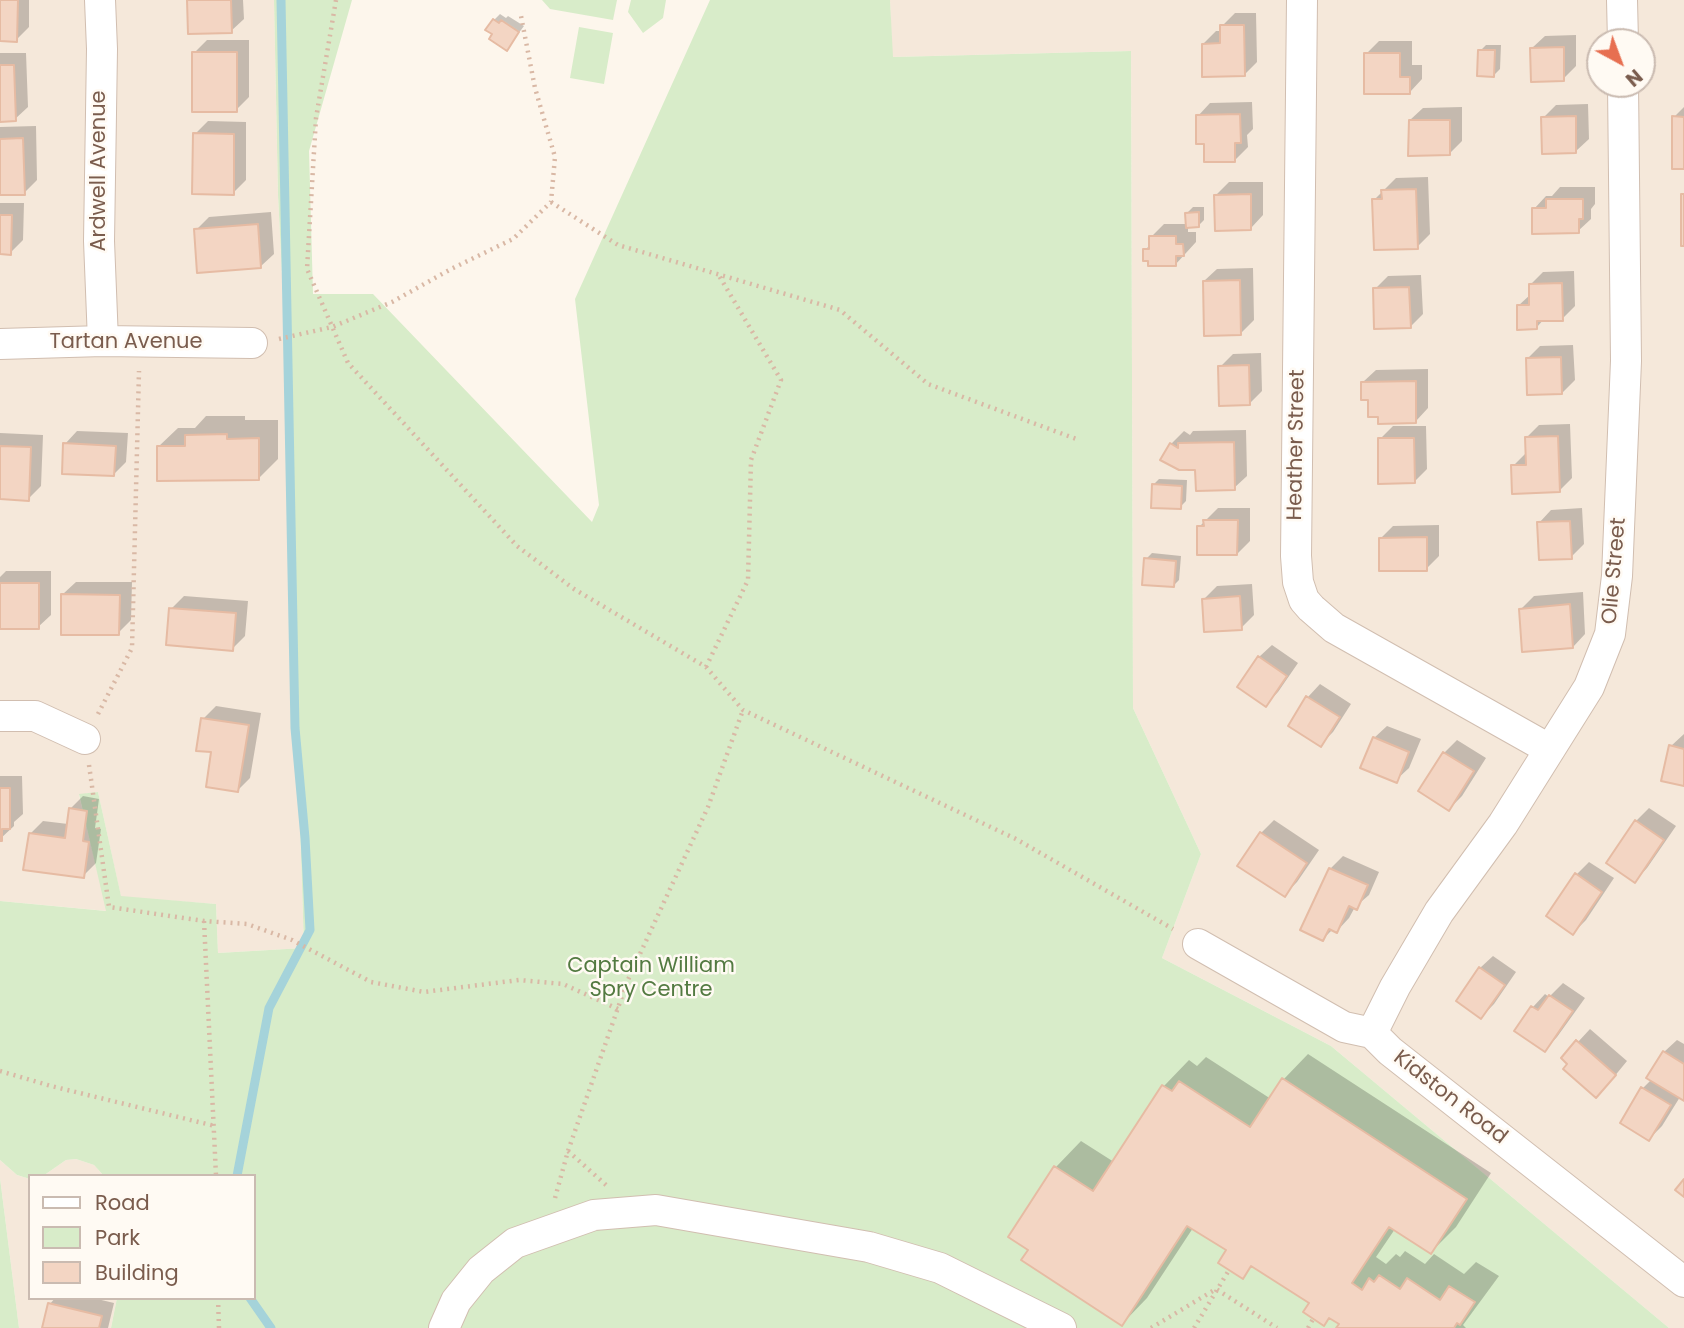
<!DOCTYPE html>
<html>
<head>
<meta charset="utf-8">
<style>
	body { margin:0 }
	#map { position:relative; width:1684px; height:1328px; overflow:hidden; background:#fdf6ec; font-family:Poppins,sans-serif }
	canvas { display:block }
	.legend { position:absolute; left:28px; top:1174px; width:228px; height:126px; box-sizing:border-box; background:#fffaf3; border:2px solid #cabbb1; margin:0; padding:9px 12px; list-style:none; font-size:21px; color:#7a5c4d }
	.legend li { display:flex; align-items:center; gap:14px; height:35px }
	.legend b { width:35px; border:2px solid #cabbb1 }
	.north { position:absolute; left:1586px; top:28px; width:70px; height:70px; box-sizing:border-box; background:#fffaf3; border:2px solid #cabbb1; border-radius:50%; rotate:139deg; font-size:19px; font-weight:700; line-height:28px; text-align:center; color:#7a5c4d }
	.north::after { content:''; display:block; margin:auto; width:24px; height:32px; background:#e76f51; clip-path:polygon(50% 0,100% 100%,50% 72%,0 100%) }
</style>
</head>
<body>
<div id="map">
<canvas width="1684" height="1328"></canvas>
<ul class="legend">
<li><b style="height:9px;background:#fff"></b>Road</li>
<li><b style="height:19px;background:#d8ecc9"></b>Park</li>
<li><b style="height:19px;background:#f3d5c3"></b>Building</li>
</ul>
<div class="north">N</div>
</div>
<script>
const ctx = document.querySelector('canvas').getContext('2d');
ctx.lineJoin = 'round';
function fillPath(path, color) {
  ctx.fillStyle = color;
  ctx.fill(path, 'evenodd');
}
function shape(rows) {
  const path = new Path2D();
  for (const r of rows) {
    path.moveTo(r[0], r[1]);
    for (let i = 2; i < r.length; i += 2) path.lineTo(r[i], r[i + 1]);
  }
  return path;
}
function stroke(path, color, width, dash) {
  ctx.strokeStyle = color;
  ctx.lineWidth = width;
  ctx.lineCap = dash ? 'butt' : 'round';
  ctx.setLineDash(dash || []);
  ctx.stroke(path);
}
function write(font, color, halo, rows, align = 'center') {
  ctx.font = font + ' Poppins,sans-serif';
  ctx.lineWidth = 5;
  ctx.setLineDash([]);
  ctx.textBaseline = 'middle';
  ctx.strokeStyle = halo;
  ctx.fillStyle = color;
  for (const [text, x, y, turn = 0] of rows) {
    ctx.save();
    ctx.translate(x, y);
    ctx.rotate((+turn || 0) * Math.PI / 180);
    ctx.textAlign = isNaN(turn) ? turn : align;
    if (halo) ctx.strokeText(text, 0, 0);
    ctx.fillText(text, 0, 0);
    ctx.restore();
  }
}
fillPath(shape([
	[0,0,274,0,278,195,283,294,304,948,218,953,216,904,121,897,98,792,79,795,107,911,0,901],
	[890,0,1684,0,1684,1328,1669,1328,1331,1046,1162,958,1201,854,1133,708,1131,51,892,57],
	[1600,42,1642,42,1642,84,1600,84],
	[76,1159,94,1165,104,1176,43,1176,66,1160],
	[0,1160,17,1175,30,1179,30,1298,117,1298,111,1328,19,1328,0,1178]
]), '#f5e8da');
fillPath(shape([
	[274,0,352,0,309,151,313,294,373,294,592,522,599,505,575,299,710,0,890,0,893,57,1131,51,1133,708,1201,854,1162,958,1331,1046,1669,1328,111,1328,117,1298,254,1298,254,1176,104,1176,94,1165,76,1159,66,1160,43,1176,30,1176,30,1179,17,1175,0,1160,0,901,106,911,79,794,98,792,121,896,216,904,218,953,304,948,283,294,278,195],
	[542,0,617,0,613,20,550,9],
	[631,0,666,0,663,18,643,33,628,12],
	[579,27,613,33,604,84,570,78],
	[0,1178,19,1328,0,1328]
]), '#d8ecc9');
fillPath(shape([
	[0,0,29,0,29,27,16,40,0,39],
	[189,0,243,0,244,19,231,31],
	[1235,13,1256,13,1257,62,1244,75,1203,44,1216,31,1222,31,1222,26],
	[500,14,506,18,508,16,524,26,507,49,494,34,494,20],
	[1576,35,1576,66,1563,79,1532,48,1545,36],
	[207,40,249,40,249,97,236,110,194,53],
	[1379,41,1412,41,1412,65,1422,65,1422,79,1410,92,1366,54],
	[1486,45,1501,45,1500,69,1494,75,1480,51],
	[0,53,26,53,28,107,15,119,0,120],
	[1252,102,1253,129,1247,135,1248,147,1235,160,1205,142,1198,116,1210,103],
	[1588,104,1589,139,1576,151,1543,118,1556,105],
	[1462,107,1462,141,1449,154,1410,120,1423,108],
	[1684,107,1684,168,1674,117],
	[208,121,246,122,246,180,233,193,195,134],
	[36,126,37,180,24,193,0,194,0,127],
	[1428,177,1430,234,1417,247,1374,200,1396,178],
	[1229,182,1263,182,1263,215,1251,228,1216,195],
	[1560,187,1595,187,1595,204,1591,209,1591,219,1578,231,1534,209,1546,196,1552,196],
	[0,203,24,203,23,240,10,253,0,253],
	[1193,207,1204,207,1204,220,1198,226,1188,226,1188,232,1196,232,1196,242,1175,265,1145,250,1151,244,1151,237,1164,224,1187,224,1187,213],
	[271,212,274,254,261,266,196,230,209,217],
	[1253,268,1254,320,1241,333,1204,281,1217,269],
	[1574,271,1575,306,1562,319,1544,319,1537,327,1518,306,1531,294,1530,285,1543,272],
	[1421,275,1423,314,1410,327,1375,289,1388,276],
	[1573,345,1575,380,1562,393,1527,359,1540,346],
	[1261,353,1262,391,1249,404,1220,367,1233,354],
	[1428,369,1428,408,1416,421,1380,416,1363,382,1376,370],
	[206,416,245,416,245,420,278,420,278,459,259,478,158,447,178,428,195,428],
	[1570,424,1572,478,1559,491,1513,466,1526,453,1526,438,1539,425],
	[1393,426,1426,426,1427,469,1414,482,1380,439],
	[1246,430,1247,476,1234,488,1197,468,1171,444,1184,431,1190,435,1193,431],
	[77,431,128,433,126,462,114,474,65,444],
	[0,433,43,435,41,486,28,499,0,479],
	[1159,479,1187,480,1186,501,1180,507,1153,485],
	[1218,508,1250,508,1250,541,1237,554,1199,527],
	[1582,508,1584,544,1571,557,1539,523,1551,510],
	[1439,525,1439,556,1426,569,1380,539,1393,526],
	[1152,553,1181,556,1179,580,1173,586,1146,559],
	[6,571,51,571,51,615,38,627,0,627,0,577],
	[76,582,132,582,131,620,118,633,63,594],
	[1252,584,1254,615,1241,628,1204,599,1217,586],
	[1583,592,1585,634,1573,647,1521,609,1534,596],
	[184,596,248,601,245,636,232,649,171,609],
	[1272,645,1298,663,1278,692,1265,705,1259,657],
	[1320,684,1351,704,1333,732,1321,744,1308,697],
	[216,706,261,713,250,778,238,790,213,751,203,719],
	[1387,726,1421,739,1409,768,1396,780,1374,738],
	[1684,734,1684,784,1671,746],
	[1457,740,1486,758,1462,796,1449,809,1444,753],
	[0,776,22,776,23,814,14,822,14,826,0,839],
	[83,796,99,799,95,828,101,829,96,863,83,876,30,834,43,821,68,824,70,809],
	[1649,808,1676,826,1647,868,1635,881,1636,821],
	[1274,820,1319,850,1297,882,1284,895,1261,833],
	[1343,856,1379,872,1369,895,1355,907,1349,918,1337,931,1333,929,1323,939,1330,869],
	[1589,862,1614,878,1586,920,1573,933,1576,875],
	[1493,956,1516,972,1494,1004,1481,1017,1480,968],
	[1563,983,1585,998,1557,1037,1545,1050,1516,1031,1533,1007,1545,994,1549,997],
	[1590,1029,1627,1061,1609,1083,1578,1042],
	[1677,1040,1684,1044,1684,1099,1680,1097,1662,1126,1649,1139,1643,1088,1652,1079,1664,1052],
	[1308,1054,1491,1173,1456,1227,1431,1252,1395,1229,1376,1257,1386,1264,1396,1254,1400,1257,1405,1251,1425,1264,1434,1254,1464,1274,1476,1262,1499,1276,1463,1325,1466,1328,1338,1328,1341,1324,1330,1317,1324,1323,1311,1303,1253,1265,1242,1276,1228,1250,1193,1228,1147,1298,1122,1324,1031,1250,1010,1237,1056,1167,1081,1141,1114,1162,1164,1086,1189,1060,1197,1066,1206,1057,1271,1099,1283,1080],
	[55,1298,93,1298,114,1303,108,1328,44,1328,50,1304]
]), '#0003');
stroke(shape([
	[237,1176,269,1008,310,930,305,838,295,728,281,0],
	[250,1298,271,1328]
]), '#a5d3da', 9);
const building = shape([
	[0,0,18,0,17,42,0,41,0,0],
	[187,0,231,0,232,33,188,34,187,0],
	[493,19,499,23,501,20,519,32,507,51,489,39,492,34,485,30,493,19],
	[1220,25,1244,25,1245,76,1202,77,1202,44,1220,43,1220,25],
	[1564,47,1564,81,1531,82,1530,48,1564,47],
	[1478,50,1495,50,1494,77,1477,76,1478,50],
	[192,52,237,52,237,112,192,112,192,52],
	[1364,53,1400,53,1400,77,1410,77,1410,94,1364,94,1364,53],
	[0,65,14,65,16,121,0,122,0,65],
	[1240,114,1241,143,1235,143,1235,162,1204,162,1204,144,1196,144,1196,115,1240,114],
	[1576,116,1576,153,1542,154,1541,117,1576,116],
	[1672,116,1684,117,1684,169,1672,169,1672,116],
	[1409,120,1450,120,1450,155,1408,156,1409,120],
	[193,133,234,134,234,195,192,194,193,133],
	[23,138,25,195,0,195,0,139,23,138],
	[1416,189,1418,249,1374,250,1372,199,1382,199,1381,190,1416,189],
	[1251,194,1251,230,1215,231,1214,195,1251,194],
	[1681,194,1684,194,1684,246,1681,246,1681,194],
	[1546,199,1583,199,1583,219,1579,219,1579,233,1532,234,1532,208,1546,208,1546,199],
	[1199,212,1199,227,1186,228,1185,213,1199,212],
	[0,215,12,215,11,255,0,254,0,215],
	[258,224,261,268,197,273,194,229,258,224],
	[1149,236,1176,236,1176,244,1183,244,1184,256,1176,256,1176,266,1148,266,1148,261,1143,261,1143,249,1149,249,1149,236],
	[1240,280,1241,335,1204,336,1203,281,1240,280],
	[1562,283,1563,321,1537,321,1537,329,1517,330,1517,305,1529,305,1529,284,1562,283],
	[1409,287,1411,328,1374,329,1373,288,1409,287],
	[1561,357,1562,394,1527,395,1526,358,1561,357],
	[1249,365,1250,405,1219,406,1218,366,1249,365],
	[1416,381,1416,423,1378,424,1378,417,1368,417,1368,400,1361,400,1361,382,1416,381],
	[227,434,227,439,259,438,259,480,157,481,157,446,185,446,185,435,227,434],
	[1558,436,1560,492,1512,494,1511,465,1526,465,1525,437,1558,436],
	[1378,438,1414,438,1415,483,1378,484,1378,438],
	[1234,442,1235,490,1196,491,1195,470,1179,470,1160,460,1170,443,1178,448,1178,443,1234,442],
	[63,443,116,446,114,476,62,474,63,443],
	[0,446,31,447,29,501,0,499,0,446],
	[1152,484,1182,486,1181,509,1151,508,1152,484],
	[1203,520,1238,520,1237,555,1197,555,1197,526,1204,526,1203,520],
	[1570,521,1572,559,1539,560,1537,522,1570,521],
	[1427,537,1427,571,1379,571,1379,538,1427,537],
	[1144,558,1176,561,1174,587,1142,585,1144,558],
	[0,583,39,583,39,629,0,629,0,583],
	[61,594,120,595,119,635,61,635,61,594],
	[1240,596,1242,630,1204,632,1202,599,1240,596],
	[1570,604,1573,648,1522,652,1519,609,1570,604],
	[169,608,236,613,233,651,166,645,169,608],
	[1258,656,1287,676,1266,707,1237,687,1258,656],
	[1306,696,1340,717,1321,747,1288,726,1306,696],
	[201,718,249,725,238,792,206,787,211,752,196,751,201,718],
	[1373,737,1409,752,1397,783,1360,768,1373,737],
	[1669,745,1684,749,1684,786,1661,781,1669,745],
	[1443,752,1474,771,1449,811,1418,791,1443,752],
	[0,788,10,788,10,829,2,829,2,841,0,841,0,788],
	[69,808,87,811,83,841,89,842,84,878,23,870,29,833,65,838,69,808],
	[1635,820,1664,840,1635,883,1606,863,1635,820],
	[1260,832,1307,863,1285,897,1237,866,1260,832],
	[1329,868,1368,885,1357,910,1349,906,1337,933,1329,929,1323,941,1300,930,1329,868],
	[1575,873,1602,892,1573,935,1546,916,1575,873],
	[1479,967,1505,985,1481,1019,1456,1001,1479,967],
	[1549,995,1573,1011,1545,1052,1514,1031,1531,1006,1538,1010,1549,995],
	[1576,1040,1616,1075,1596,1098,1563,1069,1567,1064,1561,1058,1576,1040],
	[1663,1051,1684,1064,1684,1101,1646,1078,1663,1051],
	[1282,1078,1467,1199,1431,1254,1389,1227,1352,1283,1362,1290,1369,1278,1374,1282,1379,1275,1400,1289,1407,1278,1440,1300,1449,1286,1475,1302,1460,1325,1457,1323,1454,1328,1336,1328,1339,1324,1329,1318,1324,1326,1303,1312,1309,1303,1251,1266,1243,1279,1218,1263,1226,1250,1187,1226,1122,1326,1021,1260,1028,1250,1008,1237,1054,1166,1093,1191,1162,1085,1172,1091,1179,1081,1250,1127,1282,1078],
	[1641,1087,1671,1105,1649,1141,1620,1123,1641,1087],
	[1684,1179,1684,1197,1675,1190,1684,1179],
	[48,1303,102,1316,99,1328,42,1328,48,1303]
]);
fillPath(building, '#f3d5c3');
stroke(building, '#e6bba3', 2);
const minor = shape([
	[100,0,102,49,99,241,103,341],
	[1302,0,1296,556,1298,582,1304,600,1311,608,1334,628,1549,749],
	[1622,0,1623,42],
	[0,344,103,341,252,343],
	[0,716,35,716,85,739],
	[1198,944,1344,1027,1372,1033,1390,1051,1684,1282],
	[1372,1033,1395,987,1439,912,1503,824,1589,687,1610,634,1617,576,1626,361,1623,84],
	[444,1328,456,1301,481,1270,515,1243,594,1215,656,1210,869,1247,940,1268,1061,1328]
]);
stroke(minor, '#d1beb0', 32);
stroke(shape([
	[336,0,316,118,307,269,348,363,517,546,574,589,706,667,743,710,1016,839,1173,929],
	[551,202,618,245,840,310,928,384,1079,440],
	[279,339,332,327,392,302,451,269,513,239,551,202,555,157,535,88,521,16],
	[706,667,748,580,751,460,781,380,718,274],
	[98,714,132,648,139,371],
	[89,765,109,907,204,921,247,924,292,940,371,982,424,992,519,980,563,984,618,1009],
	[204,921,216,1176],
	[0,1071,51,1086,215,1126],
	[568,1151,606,1185],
	[555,1198,568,1151,627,982,708,807,743,710],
	[218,1298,219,1328],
	[1151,1328,1216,1289,1277,1328],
	[1194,1328,1229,1270],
	[1308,1328,1313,1319]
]), '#d9b8a5', 4.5, [2, 5]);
stroke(minor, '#fff', 30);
write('21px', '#7a5c4d', '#fffaf3', [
	["Ardwell Avenue",100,171,-90],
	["Tartan Avenue",126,343],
	["Heather Street",1297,445,-89],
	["Olie Street",1615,571,-85],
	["Kidston Road",1450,1098,38]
]);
write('21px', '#537a41', '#fffaf3', [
	["Captain William",651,967],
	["Spry Centre",651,991]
]);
</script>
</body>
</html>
